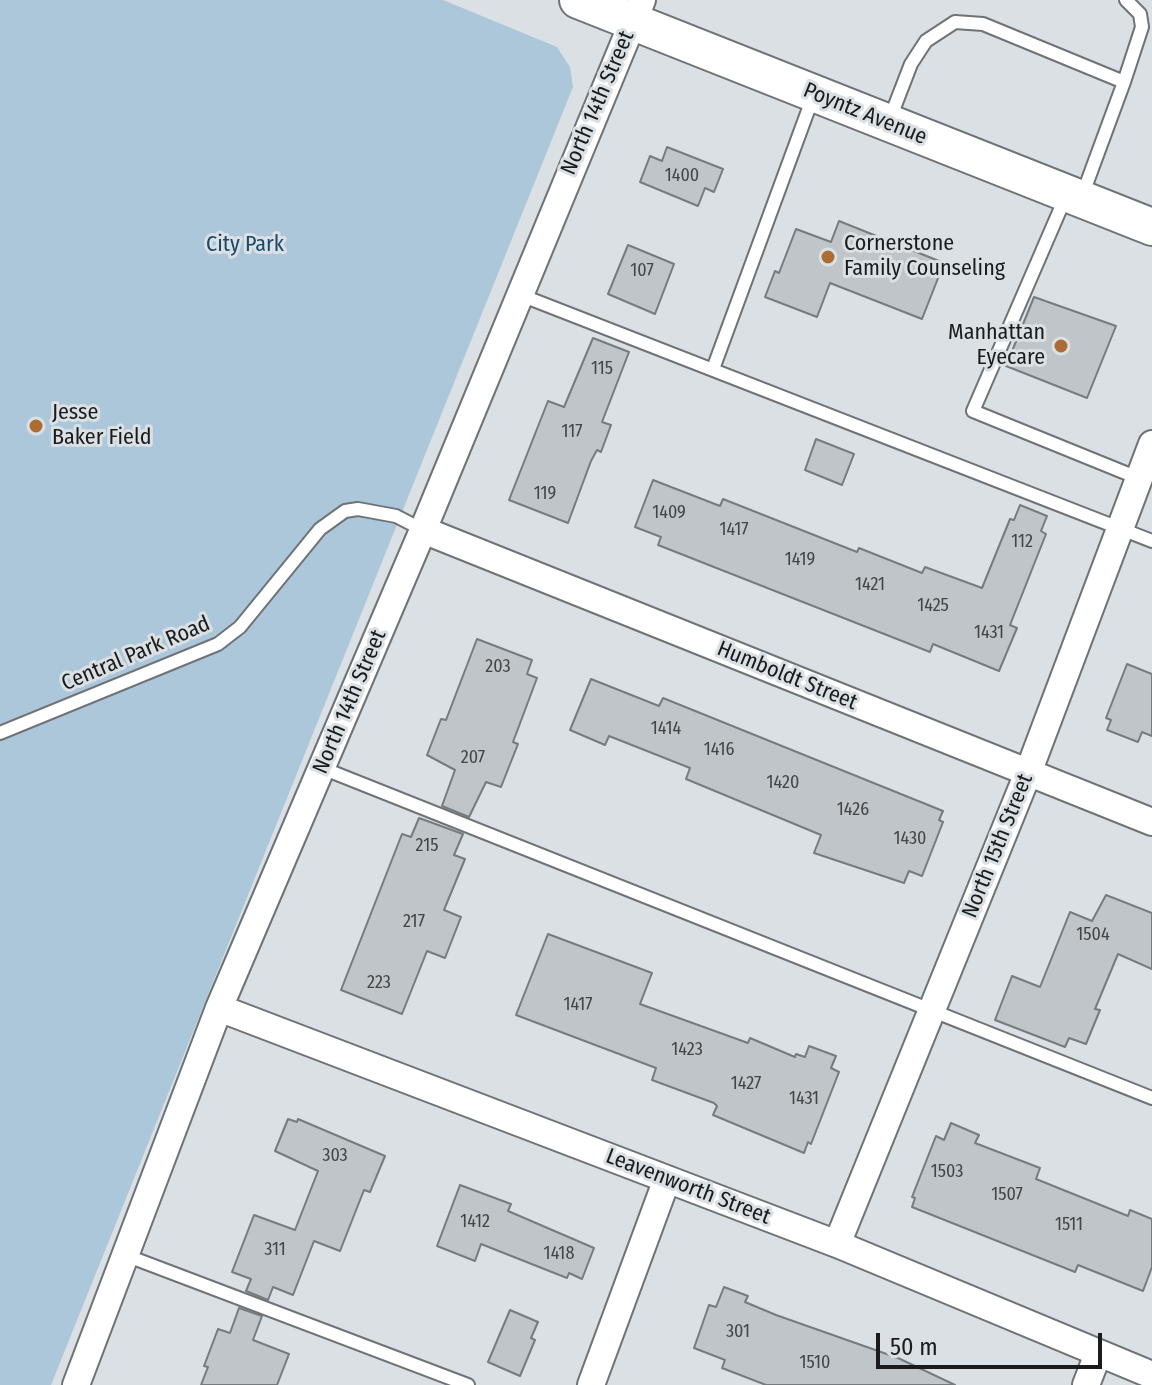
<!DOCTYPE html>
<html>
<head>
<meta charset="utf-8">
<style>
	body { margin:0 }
	#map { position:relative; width:1152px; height:1385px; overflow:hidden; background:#dbe0e4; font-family:"Fira Sans Condensed",sans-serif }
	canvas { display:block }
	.scale { position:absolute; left:876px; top:1333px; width:226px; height:36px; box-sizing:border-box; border:4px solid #191b1c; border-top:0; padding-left:10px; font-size:24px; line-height:28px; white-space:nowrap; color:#191b1c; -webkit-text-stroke:6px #dbe0e4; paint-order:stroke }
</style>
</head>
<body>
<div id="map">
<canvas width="1152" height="1385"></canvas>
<div class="scale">50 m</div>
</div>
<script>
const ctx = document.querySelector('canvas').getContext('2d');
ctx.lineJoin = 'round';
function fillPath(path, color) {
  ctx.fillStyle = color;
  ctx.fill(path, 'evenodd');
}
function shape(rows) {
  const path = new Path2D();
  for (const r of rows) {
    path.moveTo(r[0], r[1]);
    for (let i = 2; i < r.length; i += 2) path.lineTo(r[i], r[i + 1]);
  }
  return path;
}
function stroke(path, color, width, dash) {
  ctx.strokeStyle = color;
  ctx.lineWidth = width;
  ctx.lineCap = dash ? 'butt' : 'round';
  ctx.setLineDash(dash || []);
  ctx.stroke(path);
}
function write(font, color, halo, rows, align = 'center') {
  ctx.font = font + ' "Fira Sans Condensed",sans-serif';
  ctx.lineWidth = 6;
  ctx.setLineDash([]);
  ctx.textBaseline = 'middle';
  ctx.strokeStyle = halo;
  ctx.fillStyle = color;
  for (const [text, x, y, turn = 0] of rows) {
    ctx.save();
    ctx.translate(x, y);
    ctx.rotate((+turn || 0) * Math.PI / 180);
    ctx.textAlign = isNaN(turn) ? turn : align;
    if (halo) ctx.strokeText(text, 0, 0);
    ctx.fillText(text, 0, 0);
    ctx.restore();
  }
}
fillPath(shape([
	[0,0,443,0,557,47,570,67,573,87,51,1385,0,1385]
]), '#adc7da');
const building = shape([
	[667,147,723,169,714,192,705,188,698,206,640,182,650,156,662,161,667,147],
	[839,221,944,263,922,319,830,283,817,317,765,297,775,271,779,273,796,229,831,242,839,221],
	[628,245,674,264,655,314,608,294,628,245],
	[1034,297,1116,326,1087,398,1006,366,1034,297],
	[593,338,629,352,602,422,611,425,601,452,597,450,591,461,568,523,509,500,548,401,564,407,593,338],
	[816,439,854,454,842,485,805,470,816,439],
	[653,480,720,506,723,499,857,552,859,548,922,573,925,567,982,588,1010,519,1014,520,1020,505,1047,516,1041,531,1046,534,1010,625,1017,628,999,671,933,644,930,652,658,545,661,537,635,527,653,480],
	[477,639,532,660,527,674,537,678,513,742,518,744,501,787,486,782,469,817,442,806,455,770,427,755,441,719,446,720,477,639],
	[1127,664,1152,674,1152,736,1142,732,1138,742,1107,730,1111,720,1106,718,1127,664],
	[591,679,659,706,663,698,943,811,939,820,943,822,922,876,909,871,904,883,814,853,821,835,686,779,690,768,609,736,605,745,570,730,591,679],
	[419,818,463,834,454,855,465,859,444,910,461,917,445,958,427,951,402,1014,341,990,402,834,411,837,419,818],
	[1106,895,1152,913,1152,969,1118,954,1095,1009,1100,1010,1086,1044,1069,1038,1065,1047,995,1020,1012,976,1040,987,1070,912,1092,921,1106,895],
	[548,934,652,973,640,1004,748,1043,750,1038,795,1057,796,1054,805,1057,809,1046,836,1056,831,1068,839,1072,811,1144,808,1142,804,1153,713,1115,717,1106,714,1103,652,1080,656,1068,516,1015,548,934],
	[288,1119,297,1122,298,1119,385,1156,370,1192,364,1190,340,1251,314,1241,293,1295,273,1287,268,1300,246,1291,251,1279,232,1272,254,1215,295,1230,318,1171,275,1151,288,1119],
	[951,1123,979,1135,975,1143,1040,1168,1036,1179,1128,1216,1130,1210,1152,1219,1152,1267,1143,1291,1078,1265,1075,1272,912,1207,915,1198,912,1197,936,1136,944,1140,951,1123],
	[460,1185,511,1204,508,1211,594,1248,582,1279,569,1273,567,1278,481,1244,475,1261,437,1246,460,1185],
	[724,1287,748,1296,745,1302,776,1315,898,1358,955,1385,766,1385,722,1368,725,1360,694,1348,709,1305,716,1307,724,1287],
	[239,1308,262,1316,253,1340,289,1354,277,1385,201,1385,208,1367,204,1366,218,1329,230,1333,239,1308],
	[510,1310,538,1322,531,1338,535,1340,520,1376,488,1362,510,1310]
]);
fillPath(building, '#c0c5c9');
stroke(building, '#767b7e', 2);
const lane = shape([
	[1124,82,1142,27,1140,14,1126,0],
	[889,121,911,64,926,41,955,22,983,24,1124,82,1082,196],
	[1066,196,973,411,1138,478],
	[518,294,1152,541],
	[713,369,813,97],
	[0,733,218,644,240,627,320,529,345,511,358,509,396,516,423,530],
	[322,768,1152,1098],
	[125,1255,468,1385]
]);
const street = shape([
	[423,530,1152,822],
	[219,1008,837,1244,1152,1375],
	[837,1244,1028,773,1152,444],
	[76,1385,219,1008,423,530,642,0],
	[591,1385,667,1179],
	[1086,1385,1098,1354]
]);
const secondary = shape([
	[578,0,1152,227]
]);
stroke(lane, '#6e7376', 16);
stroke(street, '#6e7376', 30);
stroke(secondary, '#6e7376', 40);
stroke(lane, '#fff', 12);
stroke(street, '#fff', 26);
stroke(secondary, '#fff', 36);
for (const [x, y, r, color] of [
	[828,257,8,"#ac6d34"],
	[1061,346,8,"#ac6d34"],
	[36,426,8,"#ac6d34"]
]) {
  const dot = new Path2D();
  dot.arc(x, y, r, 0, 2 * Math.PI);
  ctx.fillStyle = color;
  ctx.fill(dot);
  stroke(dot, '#dbe0e4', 3);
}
write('18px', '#434647', null, [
	["1400",682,176],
	["107",642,271],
	["115",602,369],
	["117",572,432],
	["119",545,494],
	["1409",669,513],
	["1417",734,530],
	["112",1022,542],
	["1419",800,560],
	["1421",870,585],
	["1425",933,606],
	["1431",989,633],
	["203",498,667],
	["1414",666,729],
	["1416",719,750],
	["207",473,758],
	["1420",783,783],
	["1426",853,810],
	["1430",910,839],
	["215",427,846],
	["217",414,922],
	["1504",1093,935],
	["223",379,983],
	["1417",578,1005],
	["1423",687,1050],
	["1427",746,1084],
	["1431",804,1099],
	["303",335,1156],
	["1503",947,1172],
	["1507",1007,1195],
	["1412",475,1222],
	["1511",1069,1225],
	["311",275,1250],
	["1418",559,1254],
	["301",738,1332],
	["1510",815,1363]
]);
write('22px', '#191b1c', '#dbe0e4', [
	["North 14th Street",598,103,-67],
	["Poyntz Avenue",865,114,22],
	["Central Park Road",136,654,-23],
	["Humboldt Street",787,676,22],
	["North 14th Street",350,702,-67],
	["North 15th Street",998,846,-68],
	["Leavenworth Street",688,1187,21]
]);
write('22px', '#191b1c', '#dbe0e4', [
	["Cornerstone",844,244],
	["Family Counseling",844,269],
	["Manhattan",1045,333,"right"],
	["Eyecare",1045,358,"right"],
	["Jesse",52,413],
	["Baker Field",52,438]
], 'left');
write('22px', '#184968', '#dbe0e4', [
	["City Park",245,245]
]);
</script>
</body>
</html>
